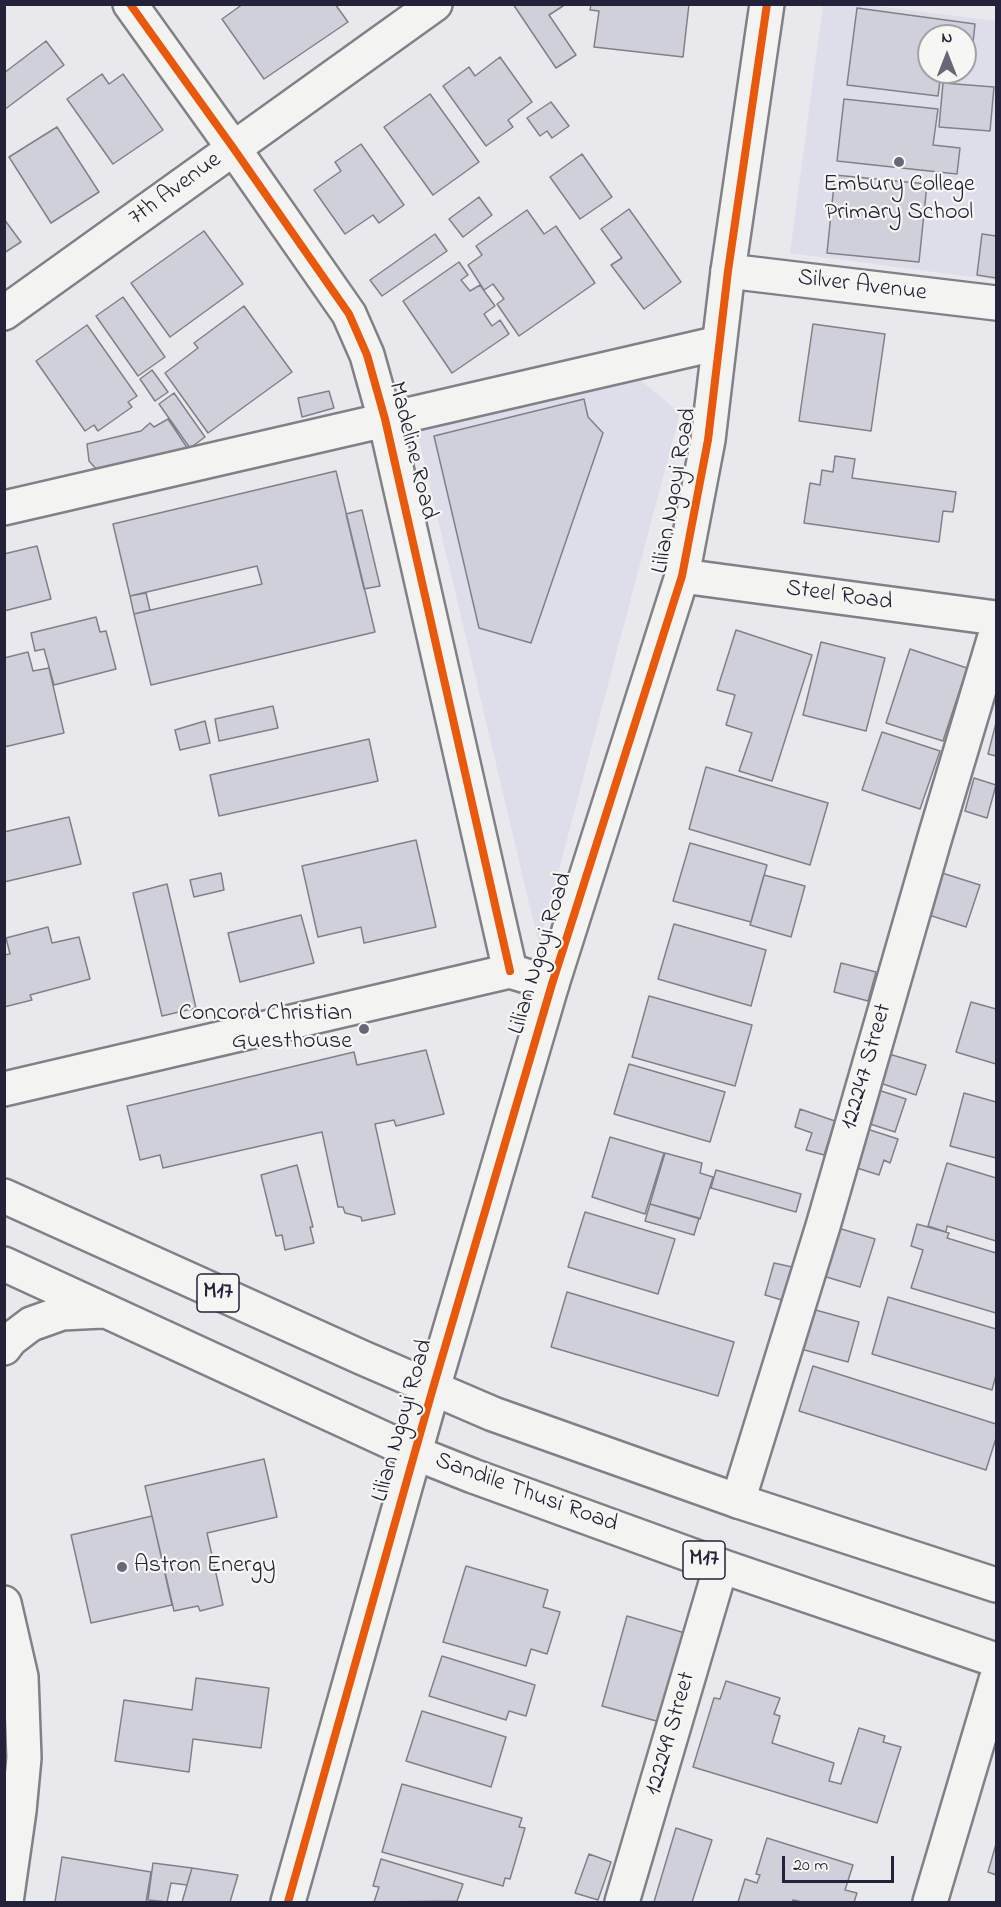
<!DOCTYPE html>
<html>
<head>
<meta charset="utf-8">
<style>
	body { margin:0 }
	#map { position:relative; width:1001px; height:1907px; overflow:hidden; background:#e8e8ed; font-family:"Indie Flower",sans-serif }
	canvas { display:block }
	.frame { position:absolute; inset:0; border:6px solid #22223b; pointer-events:none }
	.north { position:absolute; left:917px; top:24px; width:60px; height:60px; box-sizing:border-box; background:#f6f6f2; border:2px solid #a1a1a9; border-radius:50%; rotate:0deg; font-size:16px; font-weight:700; line-height:24px; text-align:center; color:#22223b }
	.north::after { content:''; display:block; margin:auto; width:21px; height:27px; background:#676779; clip-path:polygon(50% 0,100% 100%,50% 72%,0 100%) }
	.scale { position:absolute; left:782px; top:1856px; width:112px; height:27px; box-sizing:border-box; border:3px solid #22223b; border-top:0; padding-left:8px; font-size:18px; line-height:21px; white-space:nowrap; color:#22223b; -webkit-text-stroke:4px #f6f6f2; paint-order:stroke }
</style>
</head>
<body>
<div id="map">
<canvas width="1001" height="1907"></canvas>
<div class="frame"></div>
<div class="north">N</div>
<div class="scale">20 m</div>
</div>
<script>
const ctx = document.querySelector('canvas').getContext('2d');
ctx.lineJoin = 'round';
function fillPath(path, color) {
  ctx.fillStyle = color;
  ctx.fill(path, 'evenodd');
}
function shape(rows) {
  const path = new Path2D();
  for (const r of rows) {
    path.moveTo(r[0], r[1]);
    for (let i = 2; i < r.length; i += 2) path.lineTo(r[i], r[i + 1]);
  }
  return path;
}
function stroke(path, color, width, dash) {
  ctx.strokeStyle = color;
  ctx.lineWidth = width;
  ctx.lineCap = dash ? 'butt' : 'round';
  ctx.setLineDash(dash || []);
  ctx.stroke(path);
}
function write(font, color, halo, rows, align = 'center') {
  ctx.font = font + ' "Indie Flower",sans-serif';
  ctx.lineWidth = 4.5;
  ctx.setLineDash([]);
  ctx.textBaseline = 'middle';
  ctx.strokeStyle = halo;
  ctx.fillStyle = color;
  for (const [text, x, y, turn = 0] of rows) {
    ctx.save();
    ctx.translate(x, y);
    ctx.rotate((+turn || 0) * Math.PI / 180);
    ctx.textAlign = isNaN(turn) ? turn : align;
    if (halo) ctx.strokeText(text, 0, 0);
    ctx.fillText(text, 0, 0);
    ctx.restore();
  }
}
fillPath(shape([
	[823,5,868,5,996,21,996,280,790,253],
	[929,36,965,36,965,72,929,72],
	[639,379,680,413,539,945,417,431]
]), '#dedeeb');
const building = shape([
	[243,4,335,4,348,22,264,79,222,19,243,4],
	[513,4,562,4,563,6,549,15,576,55,556,68,513,4],
	[591,4,689,4,683,57,594,47,599,11,590,10,591,4],
	[857,8,975,24,971,61,965,60,965,36,929,36,929,72,941,72,938,96,847,85,857,8],
	[46,41,64,65,4,110,4,73,46,41],
	[500,57,532,102,508,120,513,127,486,146,443,86,469,67,475,76,500,57],
	[102,74,109,84,123,74,163,130,113,164,67,99,102,74],
	[943,83,994,87,990,131,939,127,943,83],
	[430,94,479,162,433,195,384,127,430,94],
	[844,99,938,109,933,145,960,148,957,174,837,161,844,99],
	[551,102,569,126,552,138,547,131,540,136,527,118,551,102],
	[57,127,99,192,51,223,9,157,57,127],
	[361,144,404,205,379,223,373,215,345,234,314,190,341,171,335,162,361,144],
	[582,154,612,197,580,219,550,177,582,154],
	[835,175,927,184,919,262,827,253,835,175],
	[479,197,492,215,463,237,449,219,479,197],
	[629,209,681,282,644,309,611,265,622,258,601,229,629,209],
	[527,210,544,234,556,226,595,283,519,336,497,304,504,299,493,284,484,290,468,265,482,255,476,246,527,210],
	[4,219,21,242,4,253,4,219],
	[204,231,243,284,170,337,131,283,204,231],
	[435,234,447,251,382,296,370,280,435,234],
	[982,234,996,236,996,278,977,275,982,234],
	[459,262,468,275,461,280,470,291,480,285,495,306,484,314,492,326,500,320,509,334,452,373,403,301,459,262],
	[123,297,165,357,138,376,96,316,123,297],
	[244,306,292,372,208,433,165,373,198,348,194,343,244,306],
	[813,324,885,334,871,431,799,421,813,324],
	[87,325,137,396,128,402,132,407,98,431,94,425,85,431,36,361,87,325],
	[152,370,168,392,155,401,140,379,152,370],
	[329,391,334,408,302,417,298,398,329,391],
	[174,393,205,437,190,448,159,404,174,393],
	[584,399,588,417,603,433,531,643,479,628,434,436,584,399],
	[168,419,190,452,98,471,89,461,87,444,141,431,150,423,154,427,168,419],
	[835,456,855,459,852,478,956,492,953,512,943,511,939,542,804,523,810,483,820,485,822,470,833,472,835,456],
	[336,471,375,632,151,685,134,614,262,584,257,566,130,596,113,524,336,471],
	[362,510,380,586,364,589,346,514,362,510],
	[37,546,51,599,4,611,4,554,37,546],
	[146,593,150,610,134,614,130,596,146,593],
	[96,617,100,632,106,631,116,669,54,685,44,649,35,651,31,633,96,617],
	[736,630,812,655,772,781,739,771,752,733,726,725,735,695,717,690,736,630],
	[821,642,885,658,866,731,803,715,821,642],
	[910,649,967,668,943,741,886,723,910,649],
	[28,652,33,671,49,668,64,733,4,747,4,658,28,652],
	[273,706,278,728,219,741,215,719,273,706],
	[205,721,210,743,180,750,175,730,205,721],
	[996,723,996,756,988,754,996,723],
	[882,732,940,751,920,809,862,790,882,732],
	[369,739,378,781,219,816,210,775,369,739],
	[706,767,828,803,810,865,689,829,706,767],
	[974,778,996,785,987,818,965,811,974,778],
	[69,817,81,864,4,882,4,832,69,817],
	[416,840,436,927,364,943,361,927,318,937,302,866,416,840],
	[690,843,767,865,751,922,673,901,690,843],
	[221,873,224,890,194,897,190,880,221,873],
	[942,873,980,885,966,927,929,915,942,873],
	[764,875,805,886,791,937,750,925,764,875],
	[167,884,196,1008,162,1016,133,893,167,884],
	[301,915,314,963,240,982,228,933,301,915],
	[674,924,766,950,751,1006,658,979,674,924],
	[48,927,52,943,79,937,90,979,30,995,32,1000,4,1007,4,955,10,954,6,938,48,927],
	[841,963,876,972,868,1001,834,992,841,963],
	[649,996,752,1025,735,1086,632,1057,649,996],
	[971,1002,996,1009,996,1064,956,1052,971,1002],
	[426,1050,444,1114,396,1126,394,1120,375,1124,395,1214,362,1221,361,1217,345,1213,343,1207,338,1207,322,1132,163,1168,160,1155,140,1160,127,1106,354,1052,357,1065,426,1050],
	[889,1054,926,1065,916,1095,880,1083,889,1054],
	[629,1064,725,1092,710,1142,614,1114,629,1064],
	[878,1090,906,1099,895,1132,867,1123,878,1090],
	[964,1093,996,1102,996,1158,950,1146,964,1093],
	[800,1109,835,1121,824,1155,806,1150,812,1133,795,1127,800,1109],
	[867,1129,898,1139,890,1163,884,1160,879,1175,854,1167,867,1129],
	[610,1137,664,1153,645,1214,592,1197,610,1137],
	[665,1153,702,1163,700,1173,713,1177,700,1219,650,1204,665,1153],
	[947,1163,996,1178,996,1241,947,1226,946,1232,928,1226,947,1163],
	[297,1165,313,1227,310,1227,314,1243,285,1250,282,1235,276,1236,261,1175,297,1165],
	[716,1170,801,1194,796,1212,711,1188,716,1170],
	[650,1204,699,1218,694,1235,645,1221,650,1204],
	[585,1212,675,1239,658,1294,568,1267,585,1212],
	[917,1224,949,1233,947,1238,996,1253,996,1313,911,1288,923,1250,911,1246,917,1224],
	[838,1228,875,1239,860,1287,823,1276,838,1228],
	[774,1263,792,1267,782,1300,765,1295,774,1263],
	[567,1292,734,1342,718,1396,551,1347,567,1292],
	[888,1297,996,1329,996,1375,992,1390,872,1354,888,1297],
	[812,1309,859,1322,848,1362,801,1349,812,1309],
	[813,1366,996,1424,996,1438,986,1470,799,1411,813,1366],
	[264,1459,277,1517,207,1533,223,1605,200,1611,198,1606,174,1611,145,1486,264,1459],
	[152,1516,172,1605,91,1623,71,1535,152,1516],
	[466,1566,548,1590,543,1607,560,1612,547,1654,531,1649,526,1666,443,1642,466,1566],
	[627,1616,685,1633,660,1722,602,1706,627,1616],
	[442,1656,535,1685,526,1716,509,1711,506,1720,429,1696,442,1656],
	[196,1678,269,1688,261,1748,193,1739,189,1772,115,1761,124,1700,192,1710,196,1678],
	[726,1681,780,1698,774,1714,780,1716,772,1743,834,1763,829,1781,841,1784,859,1728,885,1736,883,1742,901,1747,877,1823,693,1767,714,1698,720,1699,726,1681],
	[422,1711,506,1737,491,1787,406,1761,422,1711],
	[402,1784,522,1818,519,1827,525,1828,510,1879,505,1878,503,1886,382,1852,402,1784],
	[676,1828,712,1840,692,1902,654,1902,676,1828],
	[767,1838,853,1865,845,1890,857,1893,854,1902,802,1902,793,1900,792,1902,738,1902,745,1879,757,1883,760,1875,756,1874,767,1838],
	[996,1844,996,1875,988,1872,996,1844],
	[589,1854,611,1862,598,1900,575,1893,589,1854],
	[62,1857,151,1872,146,1902,55,1902,62,1857],
	[381,1859,463,1884,457,1901,374,1902,379,1887,373,1886,381,1859],
	[153,1863,192,1868,187,1885,171,1883,167,1902,148,1900,153,1863],
	[192,1868,238,1875,230,1902,182,1902,192,1868]
]);
fillPath(building, '#d0d0db');
stroke(building, '#808087', 1.5);
const minor = shape([
	[130,4,234,149,349,314,367,355,385,419,510,971],
	[728,271,996,303],
	[4,313,435,4],
	[4,508,719,343],
	[682,576,996,618],
	[4,1089,510,971,552,984],
	[738,1501,823,1226,935,837,996,633],
	[622,1902,721,1566],
	[930,1902,996,1680]
]);
const tertiary = shape([
	[4,1603,21,1677,24,1758,19,1811,6,1902],
	[288,1902,433,1388,552,984,682,576,708,440,728,271,767,4]
]);
const primary = shape([
	[4,1196,363,1358,493,1414,738,1501,996,1585],
	[4,1264,415,1453,473,1476,721,1566,996,1660],
	[4,1348,10,1340,31,1324,62,1313,102,1311]
]);
stroke(minor, '#808087', 38);
stroke(tertiary, '#808087', 38);
stroke(primary, '#808087', 38);
stroke(minor, '#f3f3f2', 33);
stroke(tertiary, '#f3f3f2', 33);
stroke(primary, '#f3f3f2', 33);
stroke(shape([
	[130,4,234,149,349,314,367,355,385,419,510,971],
	[288,1902,433,1388,552,984,682,576,708,440,728,271,767,4]
]), '#e8590c', 8);
for (const [x, y, r, color] of [
	[899,162,6,"#676779"],
	[364,1029,6,"#676779"],
	[122,1567,6,"#676779"]
]) {
  const dot = new Path2D();
  dot.arc(x, y, r, 0, 2 * Math.PI);
  ctx.fillStyle = color;
  ctx.fill(dot);
  stroke(dot, '#f6f6f2', 2);
}
for (const [x, y, w] of [
	[218,1293,42],
	[704,1560,42]
]) {
  const box = new Path2D();
  box.roundRect(x - w / 2, y - 19, w, 38, 4.5);
  ctx.fillStyle = '#f6f6f2';
  ctx.fill(box);
  stroke(box, '#22223b', 1.5);
}
write('bold 22px', '#22223b', null, [
	["M17",218,1293],
	["M17",704,1560]
]);
write('24px', '#22223b', '#f6f6f2', [
	["Embury College",899,186],
	["Primary School",899,214],
	["Concord Christian",352,1015,"right"],
	["Guesthouse",352,1043,"right"],
	["Astron Energy",134,1567,"left"]
]);
write('24px', '#22223b', '#f6f6f2', [
	["7th Avenue",176,190,-36],
	["Silver Avenue",862,287,7],
	["Madeline Road",411,451,76],
	["Lilian Ngoyi Road",676,491,-80],
	["Steel Road",839,597,8],
	["Lilian Ngoyi Road",542,954,-73],
	["122247 Street",868,1067,-74],
	["Lilian Ngoyi Road",404,1421,-74],
	["Sandile Thusi Road",526,1494,20],
	["122249 Street",672,1734,-74]
]);
</script>
</body>
</html>
